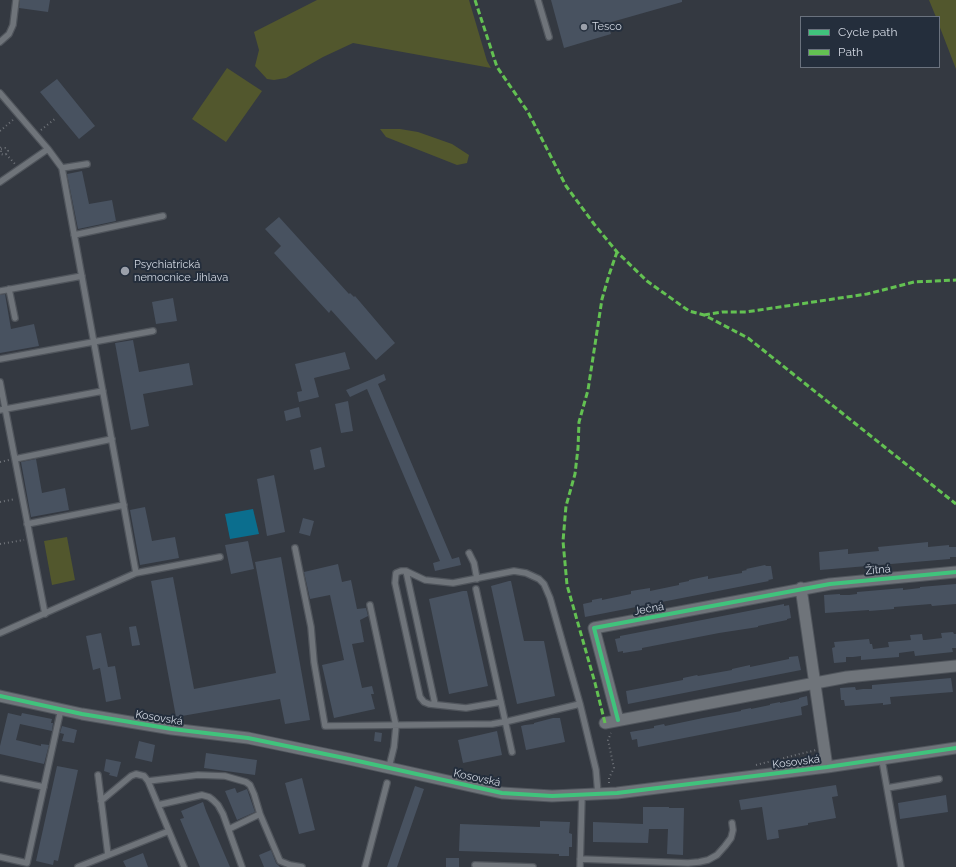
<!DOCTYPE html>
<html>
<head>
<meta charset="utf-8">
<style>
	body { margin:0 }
	#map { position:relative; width:956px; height:867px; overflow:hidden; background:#343941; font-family:Raleway,sans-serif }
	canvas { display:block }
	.legend { position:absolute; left:800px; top:16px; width:140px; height:52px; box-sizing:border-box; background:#242e3c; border:1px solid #6a727e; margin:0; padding:5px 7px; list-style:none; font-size:12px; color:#d2d8e2 }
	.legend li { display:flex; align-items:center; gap:8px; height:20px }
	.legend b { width:20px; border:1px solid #6a727e }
</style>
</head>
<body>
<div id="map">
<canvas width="956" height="867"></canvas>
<ul class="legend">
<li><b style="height:5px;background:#40c37c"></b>Cycle path</li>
<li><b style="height:5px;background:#63c152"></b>Path</li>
</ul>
</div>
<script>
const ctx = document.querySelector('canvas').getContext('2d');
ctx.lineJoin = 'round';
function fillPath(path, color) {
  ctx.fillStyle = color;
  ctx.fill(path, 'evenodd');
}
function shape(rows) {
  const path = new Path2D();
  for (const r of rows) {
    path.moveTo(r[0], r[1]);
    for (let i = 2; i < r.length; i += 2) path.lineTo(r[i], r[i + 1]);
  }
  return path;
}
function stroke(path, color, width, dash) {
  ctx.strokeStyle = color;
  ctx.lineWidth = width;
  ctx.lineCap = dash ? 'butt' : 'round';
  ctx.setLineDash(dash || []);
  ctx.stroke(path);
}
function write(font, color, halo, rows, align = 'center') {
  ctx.font = font + ' Raleway,sans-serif';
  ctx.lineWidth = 4;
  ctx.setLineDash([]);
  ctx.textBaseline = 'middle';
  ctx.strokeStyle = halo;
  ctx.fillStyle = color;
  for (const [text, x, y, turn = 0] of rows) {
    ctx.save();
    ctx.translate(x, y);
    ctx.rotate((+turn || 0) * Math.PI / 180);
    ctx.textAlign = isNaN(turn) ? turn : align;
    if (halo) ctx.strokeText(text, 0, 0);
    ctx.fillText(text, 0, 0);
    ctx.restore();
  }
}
fillPath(shape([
	[317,0,469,0,487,61,491,68,353,43,323,57,286,78,274,80,267,79,255,66,259,50,254,32],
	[929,0,956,0,956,69,939,25,939,17,936,17],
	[227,68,262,91,226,142,192,119],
	[380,129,400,129,418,132,452,144,469,155,467,163,457,165,386,137],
	[67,537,75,580,52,585,44,541]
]), '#52572d');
fillPath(shape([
	[253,509,259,534,230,539,225,514]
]), '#0b6e8e');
fillPath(shape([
	[20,0,50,0,48,12,19,8],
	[551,0,682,0,682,2,608,23,611,34,564,48],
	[57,79,95,126,79,139,40,92],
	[82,171,89,204,112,200,116,221,78,229,67,174],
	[279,217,349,294,350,293,354,297,355,296,395,343,376,360,331,310,329,313,274,253,281,246,265,229],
	[5,294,11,329,34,324,39,346,0,353,0,295],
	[173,298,177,321,156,324,152,302],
	[133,340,139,372,189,363,193,385,143,394,149,426,131,430,115,343],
	[345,352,350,369,314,378,319,397,299,402,297,392,302,391,295,364],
	[384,374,386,380,378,384,452,559,459,557,461,565,435,571,433,563,440,561,367,389,350,397,346,390],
	[348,401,353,431,341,433,335,404],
	[299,407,301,417,286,421,284,411],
	[321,447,325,467,314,470,310,450],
	[36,459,42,493,65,488,69,510,31,517,21,462],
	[274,475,285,532,267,536,257,479],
	[145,507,152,541,175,537,179,558,140,565,130,510],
	[303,518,314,521,310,536,299,533],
	[248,541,254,569,231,574,225,545],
	[928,542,928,547,949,545,949,547,956,547,956,557,950,557,950,559,820,570,819,552,848,549,848,554,879,551,878,547],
	[281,557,310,720,285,724,280,699,176,717,151,581,173,577,194,689,276,673,255,562],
	[338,564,342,582,351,580,357,609,366,608,368,616,360,620,364,642,352,644,362,688,372,686,374,694,371,694,375,709,334,718,322,665,344,660,330,595,310,599,304,572],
	[765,565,766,566,771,566,773,579,768,580,769,581,585,617,583,604,592,602,592,600,602,598,602,600,631,594,631,591,650,588,650,591,679,585,679,583,689,581,689,580,708,576,708,579,742,573,742,571,747,570,746,569],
	[509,581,511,581,524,641,544,641,555,696,517,704,491,586],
	[956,584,956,604,932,606,931,604,894,607,894,609,869,611,869,610,825,613,824,595,840,594,840,595,849,595,857,594,857,592,903,588,903,590,920,588,920,587],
	[463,591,467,591,488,686,449,694,429,599],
	[784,604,784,606,789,605,791,618,787,619,787,620,758,626,758,627,719,633,642,648,642,650,623,653,623,651,618,652,615,639,620,638,620,636],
	[136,626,140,645,132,646,129,627],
	[953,632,954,634,956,634,956,648,952,648,953,652,915,656,914,651,899,653,899,657,861,660,861,656,853,657,846,657,846,662,834,663,832,648,835,647,834,642,869,639,870,644,872,644,873,649,889,647,888,642,911,640,910,635,922,634,923,640,925,640,942,638,941,633],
	[101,633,108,667,115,666,121,699,106,702,100,668,93,670,86,636],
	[798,656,801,670,628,704,626,691,683,680,683,678,697,675,698,676,732,670,732,669,750,665,750,667,789,659,789,657],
	[951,678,953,692,890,697,891,704,883,705,883,703,845,706,844,700,841,700,840,688,855,687,856,690,863,689,872,689,872,685],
	[807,696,808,705,801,707,802,715,638,747,637,739,632,740,630,732,654,728,654,726,664,724,665,726,703,718,741,711,741,710,751,708,751,709,770,705,770,704,780,702,780,703,799,699,799,698],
	[8,713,21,716,22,713,52,719,51,723,53,723,52,731,20,724,16,740,41,746,41,744,49,745,44,764,0,754,0,746],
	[553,718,560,718,565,742,526,750,521,726,525,725,534,724,534,723],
	[62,726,77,730,74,743,62,741,64,734,60,733],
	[497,731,502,755,463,763,458,740],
	[375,732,382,733,381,742,374,741],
	[139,741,155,745,152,762,135,758],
	[206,753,257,760,255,775,204,768],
	[106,759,121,762,117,777,109,775,110,773,104,771],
	[57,766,78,770,58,861,54,860,53,865,36,861],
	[302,778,315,830,299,834,285,783],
	[836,785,838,796,832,797,836,818,808,823,808,825,778,830,779,838,767,840,762,807,741,810,739,800],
	[415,786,424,789,397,867,387,867],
	[235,788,237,793,247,789,255,812,237,820,225,791],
	[946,795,948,812,900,819,898,803],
	[203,802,206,811,230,867,200,867,180,819,184,818,181,811],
	[643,807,669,807,669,808,684,808,683,855,667,854,668,829,649,829,648,843,593,842,593,822,643,824],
	[540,821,570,822,569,833,572,834,572,847,569,847,569,856,559,856,559,854,459,851,460,824,540,827],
	[271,850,276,863,280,867,264,867,259,855],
	[143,853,148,867,126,867,123,861],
	[446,858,459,858,459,867,446,867]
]), '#485260');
const lane = shape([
	[538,0,549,37],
	[0,42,9,34,13,25,16,0],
	[0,93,48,149,62,168,136,573,0,633],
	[62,168,87,164],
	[0,182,48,149],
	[74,235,163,216],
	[9,289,15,318],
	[0,291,82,276],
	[0,359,153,331],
	[0,382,45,614],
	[0,410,103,391],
	[15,459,112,439],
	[27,524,124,505],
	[295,548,311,627,314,662,325,726,492,724,509,721,580,704],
	[469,553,474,563,477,579],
	[406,571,435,704],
	[136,573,220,557],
	[476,589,512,752],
	[370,605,396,726,394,747,389,767],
	[501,702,466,708,429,704,424,702,420,697,395,583,396,573,401,571,406,571,425,580,453,583,514,571,526,573,539,579,544,584,550,598,580,704,596,770,598,794],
	[882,760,901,867],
	[98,775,108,855],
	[0,778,44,787],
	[148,781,198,775,225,776,246,782,250,785,254,794,260,814,280,861,290,865,302,867],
	[887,788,939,779],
	[101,801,131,776,136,774,144,776,148,781,184,867],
	[158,805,202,795,209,797,213,800,218,805,223,814,242,867],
	[229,829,260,814],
	[0,857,27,863,61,709],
	[580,859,688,863,699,862,708,860,717,855,725,846,731,838,733,830,732,823],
	[475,865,533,867],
	[78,867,169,831],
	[365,867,387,783],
	[580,867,582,795]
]);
const street = shape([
	[801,588,827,767],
	[0,696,82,714,172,729,248,738,349,759,502,793,552,796,617,793,827,767,956,748],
	[618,720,594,628,830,584,956,572],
	[605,723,847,677,956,666]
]);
stroke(lane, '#50555c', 8);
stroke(street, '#50555c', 13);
stroke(shape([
	[41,130,56,118],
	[0,131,14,119],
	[0,147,1,149,1,154,4,155,6,154,8,151,7,149,5,148,1,149],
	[6,154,15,164],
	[0,462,9,460],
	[0,502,15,499],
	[0,544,24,540],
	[756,765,816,750],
	[609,783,609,778,614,768,608,740,611,733]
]), '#6f7379', 2, [1, 3]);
stroke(lane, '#6f747a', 5.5);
stroke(street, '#6f747a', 11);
stroke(shape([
	[475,0,497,67,528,112,566,186,594,224,617,252,647,281,689,311,704,315,748,338,956,504],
	[704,315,722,312,746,312,867,294,914,282,956,280],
	[605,723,595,683,567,585,563,541,566,506,575,474,578,448,579,422,588,390,602,299,609,275,617,252]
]), '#63c152', 3, [6, 3]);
stroke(shape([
	[0,696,82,714,172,729,248,738,349,759,502,793,552,796,617,793,827,767,956,748],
	[618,720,594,628,830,584,956,572]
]), '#40c37c', 4);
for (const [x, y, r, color] of [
	[584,27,4,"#9ba0aa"],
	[125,271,5,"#9ba0aa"]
]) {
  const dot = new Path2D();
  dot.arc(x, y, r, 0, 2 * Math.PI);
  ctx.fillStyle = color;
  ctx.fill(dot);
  stroke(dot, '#242e3c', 1.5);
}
write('11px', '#d2d8e2', '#242e3c', [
	["Tesco",592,27],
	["Psychiatrická",134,265],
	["nemocnice Jihlava",134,278]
], 'left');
write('11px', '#d2d8e2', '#242e3c', [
	["Žitná",878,570,-5],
	["Ječná",649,609,-10],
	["Kosovská",159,718,9],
	["Kosovská",796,762,-7],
	["Kosovská",477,778,12]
]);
</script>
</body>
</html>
